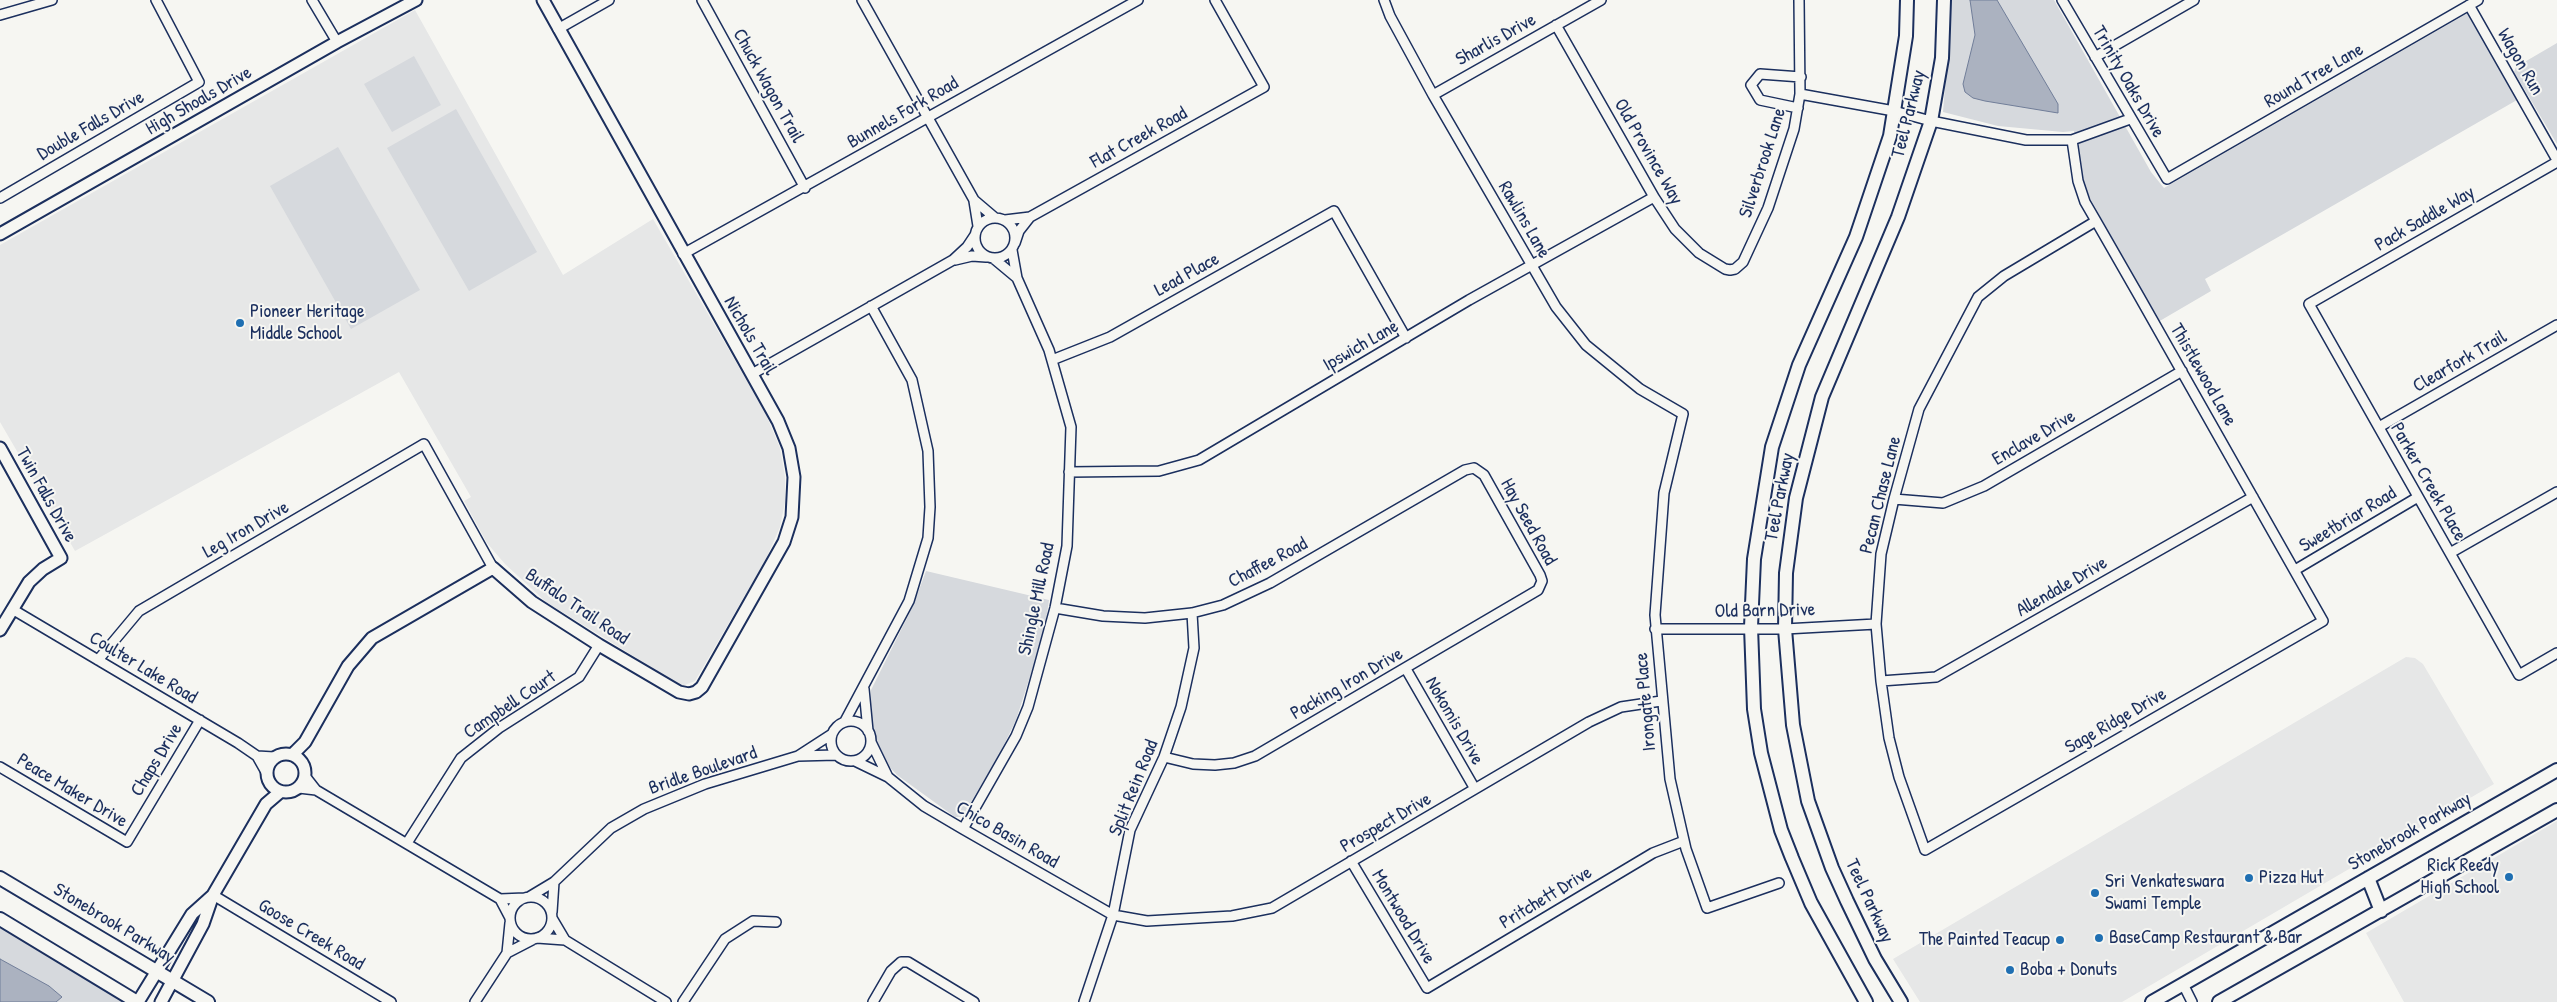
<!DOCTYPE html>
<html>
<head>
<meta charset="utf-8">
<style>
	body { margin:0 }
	canvas { display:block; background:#f6f6f2 }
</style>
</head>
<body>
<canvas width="2557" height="1002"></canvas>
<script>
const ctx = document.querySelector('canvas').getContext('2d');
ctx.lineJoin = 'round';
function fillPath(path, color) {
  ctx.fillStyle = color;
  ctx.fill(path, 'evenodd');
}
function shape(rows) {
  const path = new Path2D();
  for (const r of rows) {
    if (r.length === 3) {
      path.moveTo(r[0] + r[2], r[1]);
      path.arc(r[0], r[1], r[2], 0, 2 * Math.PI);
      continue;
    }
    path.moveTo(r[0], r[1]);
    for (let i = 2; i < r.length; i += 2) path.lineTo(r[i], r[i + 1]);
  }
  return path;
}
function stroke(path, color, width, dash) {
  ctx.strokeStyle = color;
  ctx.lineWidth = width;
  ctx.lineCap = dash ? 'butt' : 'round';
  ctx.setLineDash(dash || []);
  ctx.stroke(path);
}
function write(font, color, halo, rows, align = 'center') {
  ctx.font = font + ' "Patrick Hand",sans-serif';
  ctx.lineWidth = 4;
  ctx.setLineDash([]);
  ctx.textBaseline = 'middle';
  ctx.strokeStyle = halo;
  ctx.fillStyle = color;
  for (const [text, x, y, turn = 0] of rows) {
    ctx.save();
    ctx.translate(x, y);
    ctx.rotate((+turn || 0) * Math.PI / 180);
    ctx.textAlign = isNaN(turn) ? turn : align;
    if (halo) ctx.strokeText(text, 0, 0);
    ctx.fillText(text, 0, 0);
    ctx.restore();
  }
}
fillPath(shape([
	[415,10,563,275,653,219,765,412,780,448,785,477,785,502,780,527,765,561,695,681,682,686,546,602,505,564,487,543,464,501,471,497,399,372,75,551,0,422,0,245],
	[2406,657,2415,658,2423,664,2494,784,2122,1002,1920,1002,1893,959],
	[2557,821,2557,1002,2404,1002,2366,933]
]), '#e6e7e7');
fillPath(shape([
	[1947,0,2054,0,2151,172,2164,188,2468,13,2517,100,2205,279,2211,291,2158,322,2089,196,2083,180,2074,131,2063,132,1998,126,1943,112,1948,50],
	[2557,43,2557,144,2514,72,2516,67],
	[414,56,441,105,392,132,364,84],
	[456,109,537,252,469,291,387,148],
	[338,147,420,290,351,329,270,186],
	[926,571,1049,600,1044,633,1016,720,1000,753,964,814,960,817,955,817,897,775,884,761,875,744,869,724,871,690,913,606],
	[0,926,118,998,122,1002,0,1002]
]), '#d6d9dd');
const water = shape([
	[1970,0,1997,0,2058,104,2058,113,1985,101,1973,98,1965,92,1963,84,1975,35,1970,0],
	[0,959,49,986,62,997,56,1002,0,1002,0,959]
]);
fillPath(water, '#abb2c0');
stroke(water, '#717e99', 1);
const minor = shape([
	[312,0,337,42],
	[702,0,805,188],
	[862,0,974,200,994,217],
	[1384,0,1390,16,1433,95,1556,307,1586,345,1640,389,1683,414,1664,493,1655,615,1670,779,1686,849,1707,908,1779,883],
	[2062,0,2167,179,2478,0],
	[2469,5,2557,160],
	[0,15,52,0],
	[1556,25,1654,197,1675,229,1699,253,1725,269,1730,270,1735,269,1743,262,1768,208,1794,129,1800,94,1799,0],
	[558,29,609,0],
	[2095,57,2194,0],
	[1800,94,1894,111,1931,121,2026,140,2072,140,2130,119],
	[1433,95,1601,0],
	[1798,108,1760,100,1751,85,1760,74,1801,77],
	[2072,140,2078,181,2085,202,2096,221,2139,296,2323,621,1925,850,1899,777,1889,738,1881,681,1876,624,1881,554,1894,499,1919,409,1978,297,2004,276,2096,221],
	[2557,162,2309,304,2519,675,2557,653],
	[0,198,199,82,156,0],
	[974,201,978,226],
	[995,238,20],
	[1005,220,1030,217],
	[1015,243,1019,231,1030,217,1264,87,1215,0],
	[683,254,1138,0],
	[993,258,1017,278],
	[955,260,972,256,986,257],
	[1052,360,1110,337,1334,211,1406,338],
	[752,374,953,260,967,247,975,235],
	[2379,427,2557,325],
	[1069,472,1159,471,1199,460,1469,300,1654,197],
	[1894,499,1943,503,1984,486,2182,371],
	[2450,553,2557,492],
	[2295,570,2418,497],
	[1055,608,1103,616,1145,618,1192,613,1223,605,1270,583,1465,470,1474,468,1484,475,1540,575,1542,581,1538,590,1255,756,1234,763,1215,765,1193,764,1164,757],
	[12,609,238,743,257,756,266,772],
	[1655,629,1785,629,1876,624],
	[98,660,139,611,424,444,493,568],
	[1406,669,1475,789],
	[1881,681,1936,677,2253,497],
	[864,689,868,731],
	[845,721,909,601,928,538,930,507,928,451,912,380,871,306],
	[851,741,20],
	[871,742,888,777],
	[257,756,274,757],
	[798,756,832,734],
	[855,761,888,777,924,806,963,829,1113,915,1147,921,1232,916,1272,908,1589,722,1621,707,1661,701],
	[0,767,127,842,200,720],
	[305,776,316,790,500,899,510,918],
	[299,788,316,790],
	[963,829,1016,736,1028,707,1055,608,1067,546,1071,427,1049,350,1017,278,1012,250],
	[407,843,461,758,499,728,579,677,599,645],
	[1351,861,1427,988,1653,853,1684,841],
	[213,895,391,1002],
	[529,897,554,882,611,828,644,809,705,784,798,756,836,755],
	[531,918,21],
	[500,899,525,898],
	[552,912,554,882],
	[552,918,565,940],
	[537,938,565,940,666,1002],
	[507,953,510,923],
	[2183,984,2192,1002],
	[475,1002,507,953,534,939],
	[683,1002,725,939,753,921,776,922],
	[873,1002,891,971,901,962,908,962,974,1002],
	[1084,1002,1113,915,1130,830,1164,757,1181,707,1194,648,1192,613]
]);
const tertiary = shape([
	[0,234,337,42,416,0],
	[0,448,61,558,43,569,29,582,0,630],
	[286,773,19],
	[293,754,305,742,348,666,372,638,493,568,532,602,599,645,679,692,689,694,696,692,702,687,784,542,792,517,794,477,789,448,778,421,543,0],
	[138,1002,192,914,212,896],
	[161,1002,203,924,213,895,266,804,280,792]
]);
const secondary = shape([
	[0,878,208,1002],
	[2368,878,2381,911],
	[0,919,137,1002],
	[1866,1002,1811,903,1792,858,1781,830,1761,753,1754,709,1751,627,1754,559,1772,447,1799,365,1856,237,1890,136,1906,36,1907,0],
	[1901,1002,1875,959,1847,901,1832,868,1808,801,1793,725,1785,629,1786,573,1796,498,1822,397,1898,217,1931,121,1942,58,1944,0],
	[2152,1002,2557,770],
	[2219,1002,2557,810]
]);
stroke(minor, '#1b2f5e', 12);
stroke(tertiary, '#1b2f5e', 15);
stroke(secondary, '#1b2f5e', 16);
stroke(minor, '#f6f6f2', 9);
stroke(tertiary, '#f6f6f2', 11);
stroke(secondary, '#f6f6f2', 12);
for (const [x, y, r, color] of [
	[240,323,5,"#1f6fb2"],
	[2509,877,5,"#1f6fb2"],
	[2249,878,5,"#1f6fb2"],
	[2095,893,5,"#1f6fb2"],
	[2099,938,5,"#1f6fb2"],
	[2060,940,5,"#1f6fb2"],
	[2010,970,5,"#1f6fb2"]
]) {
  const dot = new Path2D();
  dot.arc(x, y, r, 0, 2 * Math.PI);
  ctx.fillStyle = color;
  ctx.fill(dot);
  stroke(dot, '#f6f6f2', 2);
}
write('19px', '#1b2f5e', '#f6f6f2', [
	["Sharlis Drive",1496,40,-29],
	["Wagon Run",2520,62,60],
	["Round Tree Lane",2314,76,-30],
	["Trinity Oaks Drive",2128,82,60],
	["Chuck Wagon Trail",768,86,61],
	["High Shoals Drive",199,101,-30],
	["Bunnels Fork Road",903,113,-30],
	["Teel Parkway",1909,114,-76],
	["Double Falls Drive",91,126,-30],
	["Flat Creek Road",1139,138,-29],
	["Old Province Way",1648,152,60],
	["Silverbrook Lane",1763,163,-72],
	["Pack Saddle Way",2425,219,-30],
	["Rawlins Lane",1524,220,60],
	["Lead Place",1187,275,-29],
	["Nichols Trail",750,336,60],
	["Ipswich Lane",1361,346,-30],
	["Clearfork Trail",2460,362,-30],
	["Thistlewood Lane",2203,375,60],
	["Enclave Drive",2034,438,-30],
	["Parker Creek Place",2428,482,60],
	["Twin Falls Drive",46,495,61],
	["Pecan Chase Lane",1881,495,-76],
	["Teel Parkway",1780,497,-79],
	["Sweetbriar Road",2348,520,-31],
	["Hay Seed Road",1528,522,61],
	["Leg Iron Drive",246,530,-30],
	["Chaffee Road",1268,563,-28],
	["Allendale Drive",2062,587,-30],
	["Shingle Mill Road",1037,599,-78],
	["Buffalo Trail Road",577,607,34],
	["Old Barn Drive",1765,611,-1],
	["Coulter Lake Road",143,668,31],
	["Packing Iron Drive",1347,684,-30],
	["Irongate Place",1646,702,-95],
	["Campbell Court",510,705,-34],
	["Nokomis Drive",1454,721,60],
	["Sage Ridge Drive",2116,721,-30],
	["Chaps Drive",157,760,-59],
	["Bridle Boulevard",703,771,-19],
	["Split Rein Road",1134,788,-68],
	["Peace Maker Drive",72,791,31],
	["Prospect Drive",1386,823,-30],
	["Stonebrook Parkway",2410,832,-30],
	["Chico Basin Road",1007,835,30],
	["Pritchett Drive",1546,898,-31],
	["Teel Parkway",1869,901,65],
	["Montwood Drive",1403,917,59],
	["Stonebrook Parkway",114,924,31],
	["Goose Creek Road",311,935,31]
]);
write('19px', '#1b2f5e', '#f6f6f2', [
	["Pioneer Heritage",250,312],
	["Middle School",250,334],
	["Rick Reedy",2499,866,"right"],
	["High School",2499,888,"right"],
	["Pizza Hut",2259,878],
	["Sri Venkateswara",2105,882],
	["Swami Temple",2105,904],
	["BaseCamp Restaurant & Bar",2109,938],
	["The Painted Teacup",2050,940,"right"],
	["Boba + Donuts",2020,970]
], 'left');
</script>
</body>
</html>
